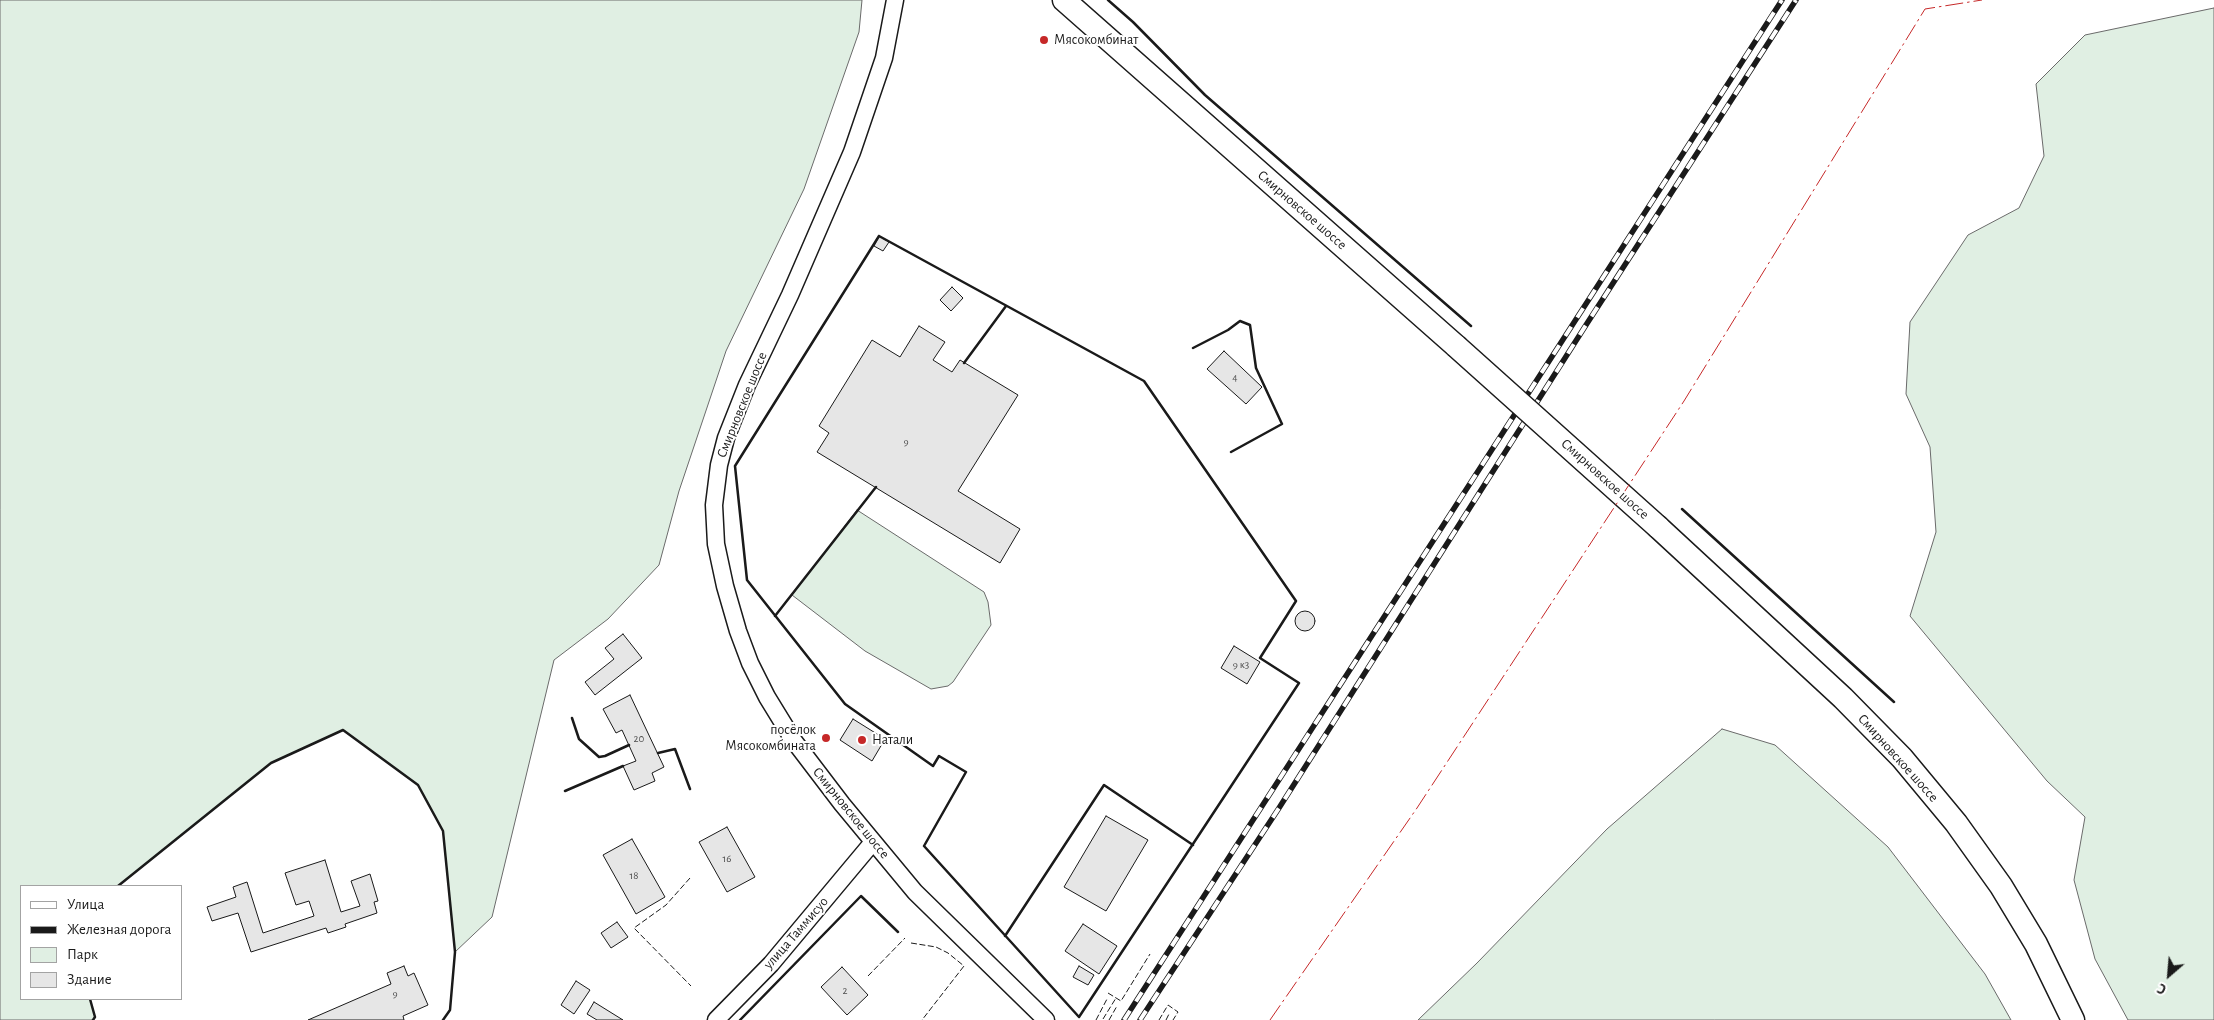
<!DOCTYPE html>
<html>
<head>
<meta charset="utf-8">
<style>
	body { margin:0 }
	#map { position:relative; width:2214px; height:1020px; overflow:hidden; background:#fff; font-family:"Alegreya Sans",sans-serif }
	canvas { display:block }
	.legend { position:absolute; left:20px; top:885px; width:162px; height:115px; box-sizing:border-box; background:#fff; border:1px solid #a3a3a3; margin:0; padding:6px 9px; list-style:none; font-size:15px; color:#1a1a1a }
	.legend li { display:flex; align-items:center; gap:10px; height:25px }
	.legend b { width:25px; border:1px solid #a3a3a3 }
	.north { position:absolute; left:2144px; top:950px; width:50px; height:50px; -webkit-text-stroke:4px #fff; paint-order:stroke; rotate:207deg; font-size:14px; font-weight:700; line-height:20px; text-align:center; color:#1a1a1a }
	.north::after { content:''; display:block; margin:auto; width:18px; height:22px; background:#1a1a1a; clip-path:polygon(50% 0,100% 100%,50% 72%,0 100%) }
</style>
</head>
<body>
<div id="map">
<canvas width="2214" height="1020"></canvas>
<ul class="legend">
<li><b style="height:6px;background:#fff"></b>Улица</li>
<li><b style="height:6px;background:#1a1a1a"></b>Железная дорога</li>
<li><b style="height:14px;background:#e0efe3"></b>Парк</li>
<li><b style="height:14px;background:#e6e6e6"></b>Здание</li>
</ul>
<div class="north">С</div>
</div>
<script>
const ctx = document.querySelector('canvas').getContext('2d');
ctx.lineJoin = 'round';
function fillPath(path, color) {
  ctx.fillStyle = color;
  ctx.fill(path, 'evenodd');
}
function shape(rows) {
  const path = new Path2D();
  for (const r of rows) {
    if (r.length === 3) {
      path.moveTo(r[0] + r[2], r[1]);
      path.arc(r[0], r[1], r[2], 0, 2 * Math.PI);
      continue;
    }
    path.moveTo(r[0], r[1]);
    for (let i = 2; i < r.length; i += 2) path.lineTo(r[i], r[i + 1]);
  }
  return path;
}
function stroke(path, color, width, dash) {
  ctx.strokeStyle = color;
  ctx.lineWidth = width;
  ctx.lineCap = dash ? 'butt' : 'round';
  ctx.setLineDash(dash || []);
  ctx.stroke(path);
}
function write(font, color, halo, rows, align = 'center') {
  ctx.font = font + ' "Alegreya Sans",sans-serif';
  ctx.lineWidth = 4;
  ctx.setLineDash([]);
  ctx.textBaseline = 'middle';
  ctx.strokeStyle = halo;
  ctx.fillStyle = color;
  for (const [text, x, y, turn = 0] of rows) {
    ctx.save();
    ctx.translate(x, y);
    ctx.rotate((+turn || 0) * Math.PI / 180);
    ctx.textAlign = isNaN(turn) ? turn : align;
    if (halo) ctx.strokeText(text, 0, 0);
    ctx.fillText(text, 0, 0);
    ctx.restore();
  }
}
const green = shape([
	[0,0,862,0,859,32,804,189,726,351,679,491,659,565,608,619,554,660,492,917,455,952,443,831,418,785,343,730,271,763,118,886,21,886,21,999,90,999,95,1017,93,1020,0,1020,0,0],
	[2214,8,2214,1020,2128,1020,2095,959,2074,880,2085,817,2047,781,1910,616,1936,532,1930,447,1906,394,1910,322,1968,235,2019,208,2044,156,2036,84,2085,35,2214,8],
	[857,510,984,592,988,602,991,625,953,682,948,686,931,689,865,651,792,595,857,510],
	[1722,729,1775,745,1888,847,1985,974,2011,1020,1418,1020,1477,963,1607,829,1722,729]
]);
fillPath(green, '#e0efe3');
stroke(green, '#6a6a6a', 1);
const building = shape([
	[879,236,889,242,883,251,874,246,879,236],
	[952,287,963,298,951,311,940,300,952,287],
	[919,326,945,342,933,360,952,372,960,360,1018,395,958,491,1020,529,1000,563,817,452,829,433,819,426,872,340,900,357,919,326],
	[1224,351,1262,387,1246,404,1207,369,1224,351],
	[1305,621,10],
	[623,634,642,658,595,695,585,682,614,659,605,648,623,634],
	[1234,646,1260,662,1247,684,1221,668,1234,646],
	[630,695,664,767,652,773,655,781,634,790,623,766,636,761,622,730,616,733,603,709,630,695],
	[853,719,885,739,872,761,840,740,853,719],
	[1106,816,1148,840,1106,911,1064,887,1106,816],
	[727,827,755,877,727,892,699,842,727,827],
	[632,839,665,897,636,914,603,855,632,839],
	[325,860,341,912,360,906,351,881,370,874,378,901,374,902,377,913,345,924,346,927,328,933,326,928,251,952,238,913,212,921,207,907,236,897,233,887,247,882,263,933,314,916,309,901,296,905,285,873,325,860],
	[617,922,628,937,611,948,601,933,617,922],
	[1083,924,1117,946,1099,974,1065,951,1083,924],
	[404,966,408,976,414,973,428,1005,403,1016,404,1020,308,1020,391,984,387,973,404,966],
	[1079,966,1094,975,1088,985,1073,977,1079,966],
	[842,967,868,995,847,1015,821,987,842,967],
	[576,981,590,990,574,1014,561,1005,576,981],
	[594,1002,623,1020,597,1020,587,1014,594,1002]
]);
fillPath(building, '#e6e6e6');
stroke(building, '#1a1a1a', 1);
const minor = shape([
	[895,0,884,58,852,152,790,295,747,385,726,438,719,465,714,505,716,544,725,586,738,631,750,663,767,697,794,741,842,804,915,892,1046,1020],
	[716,1020,771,964,873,842]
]);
const secondary = shape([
	[1064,0,1456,346],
	[1658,527,1843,698,1902,758,1956,823,2001,886,2036,944,2073,1020]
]);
stroke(minor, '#1a1a1a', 19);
stroke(secondary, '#1a1a1a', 25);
stroke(minor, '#fff', 16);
stroke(secondary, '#fff', 22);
const rail = shape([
	[1124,1020,1782,0],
	[1140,1020,1279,808,1586,325,1796,0]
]);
stroke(rail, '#1a1a1a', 5.5);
stroke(rail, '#fff', 4, [11]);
const secondaryBridge = shape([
	[1456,346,1658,527]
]);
stroke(secondaryBridge, '#1a1a1a', 25, []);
stroke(secondaryBridge, '#fff', 22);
stroke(shape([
	[690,878,666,905,634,928,691,986],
	[911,943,936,947,948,953,964,966,922,1020],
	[868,976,905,938],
	[1108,993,1121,1001,1150,954],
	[1103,1019,1116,998],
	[1096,1020,1107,999],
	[1109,1020,1117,1006],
	[1159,1020,1168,1005,1178,1012,1173,1020],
	[1166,1020,1169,1014]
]), '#1a1a1a', 1, [6, 2.5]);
stroke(shape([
	[1108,0,1133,22,1205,95,1471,326],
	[879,236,1144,381,1296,601,1260,658,1299,683,1079,1017,924,846,966,772,939,756,933,766,845,704,747,580,735,466,879,236],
	[1193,348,1228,330,1240,321,1250,325,1256,368,1282,424,1231,452],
	[964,363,1006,306],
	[1682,509,1894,702],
	[775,616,876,487],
	[572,718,579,739,599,757,605,756,629,745],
	[658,753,675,749,690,789],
	[565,791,623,766],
	[118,886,271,763,343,730,418,785,443,831,455,952,450,1010,443,1020],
	[1005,936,1104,785,1193,845],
	[90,999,95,1017,93,1020],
	[740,1020,861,896,898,932]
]), '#1a1a1a', 2.5);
stroke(shape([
	[1270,1020,1417,808,1684,401,1925,9,1982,0]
]), '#c62828', 1, [18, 4, 2.5, 4]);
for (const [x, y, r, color] of [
	[1044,40,5,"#c62828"],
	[826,738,5,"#c62828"],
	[862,740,5,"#c62828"]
]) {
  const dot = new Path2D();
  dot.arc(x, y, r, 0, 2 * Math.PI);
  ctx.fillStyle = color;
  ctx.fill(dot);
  stroke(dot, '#fff', 2);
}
write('11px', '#4d4d4d', null, [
	["4",1235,378],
	["9",906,442],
	["9 к3",1241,665],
	["20",639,739],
	["16",727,859],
	["18",634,876],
	["2",845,991],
	["9",395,994]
]);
write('14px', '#1a1a1a', '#fff', [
	["Мясокомбинат",1054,40],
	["посёлок",816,730,"right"],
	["Мясокомбината",816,746,"right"],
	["Натали",872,740]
], 'left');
write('14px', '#1a1a1a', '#fff', [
	["Смирновское шоссе",1302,210,41],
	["Смирновское шоссе",742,405,-68],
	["Смирновское шоссе",1605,479,42],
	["Смирновское шоссе",1898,758,48],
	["Смирновское шоссе",851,813,51],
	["улица Таммисуо",796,933,-49]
]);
</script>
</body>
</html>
